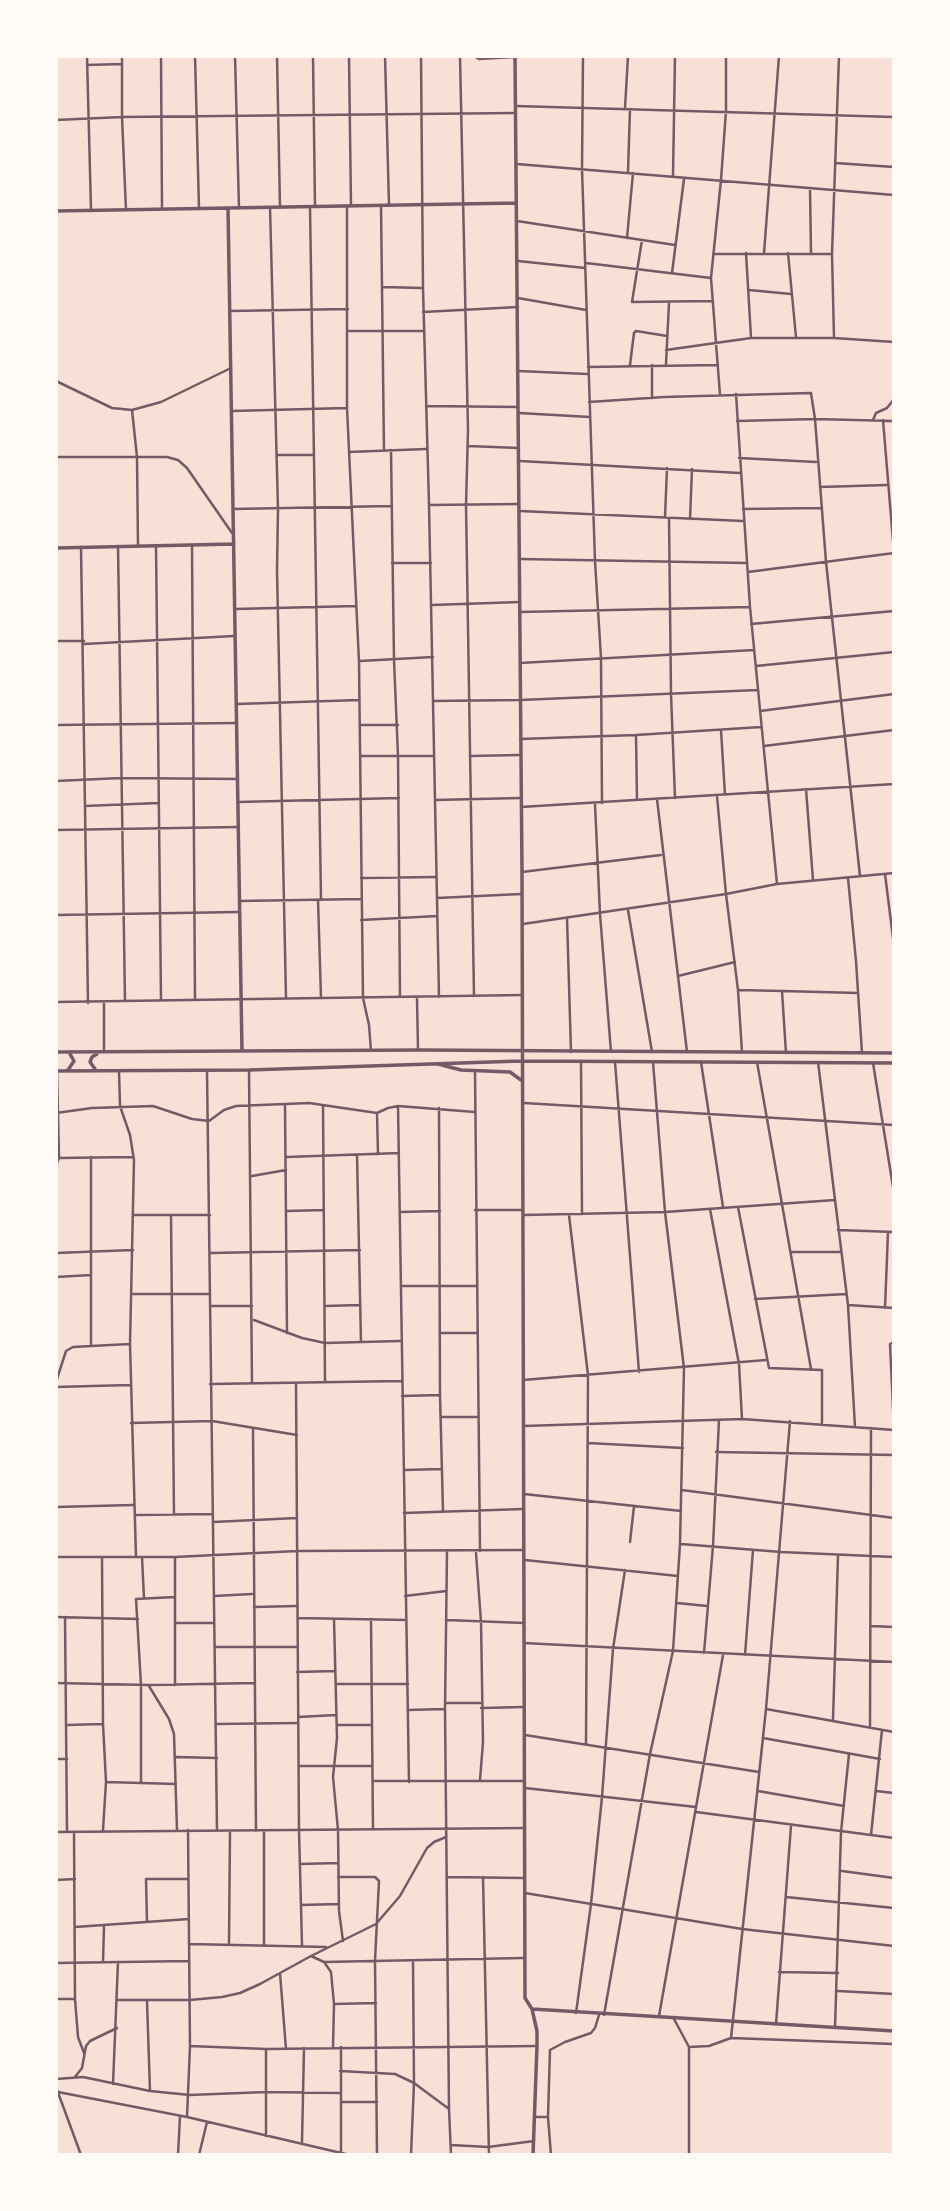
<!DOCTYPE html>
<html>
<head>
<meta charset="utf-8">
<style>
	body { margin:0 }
	#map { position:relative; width:950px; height:2211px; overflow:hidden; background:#f7e1d7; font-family:"Nunito Sans",sans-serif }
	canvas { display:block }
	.frame { position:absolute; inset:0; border:58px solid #fffaf5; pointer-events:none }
</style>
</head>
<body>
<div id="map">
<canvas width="950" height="2211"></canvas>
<div class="frame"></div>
</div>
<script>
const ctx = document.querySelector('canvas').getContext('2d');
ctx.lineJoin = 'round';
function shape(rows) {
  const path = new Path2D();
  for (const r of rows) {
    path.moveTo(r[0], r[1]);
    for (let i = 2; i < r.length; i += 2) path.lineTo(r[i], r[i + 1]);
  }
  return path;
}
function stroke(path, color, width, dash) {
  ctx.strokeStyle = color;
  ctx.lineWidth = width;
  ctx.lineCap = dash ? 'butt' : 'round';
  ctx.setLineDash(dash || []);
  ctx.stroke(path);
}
stroke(shape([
	[87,56,91,210],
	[122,56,122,117,126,210],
	[161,56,162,209],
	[195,56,199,208],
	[235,56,239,208],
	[277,56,280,207],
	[313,56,315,206],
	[349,56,351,206],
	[385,56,389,205],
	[421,56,423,288,429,505,519,504],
	[460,56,468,430,466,505,474,996],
	[474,56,479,59,515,57],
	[583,56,582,169,595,561,601,658,602,803],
	[87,65,122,64],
	[516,106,894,117],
	[625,108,628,56],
	[56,120,122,117,514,113],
	[835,163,894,167],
	[517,164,894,195],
	[628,172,630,109],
	[673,176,675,56],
	[810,188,811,253],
	[381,205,384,451],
	[347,206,347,408,359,662,363,998,369,1025,371,1051],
	[270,207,278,509,277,570,286,998],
	[310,207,321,900],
	[517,221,675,245],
	[627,238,633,173],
	[642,240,632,302,712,301],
	[746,253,751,337],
	[764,253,779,56],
	[788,253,796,337],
	[713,254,832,254],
	[518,261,585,268],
	[586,263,711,278],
	[672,273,684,179],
	[383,287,422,288],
	[749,290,791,294],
	[518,298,586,310],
	[230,311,348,309],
	[423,312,518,307],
	[347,331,424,331],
	[834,338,832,254,839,56],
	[666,350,751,338,834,338,894,342],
	[666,364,669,303],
	[630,365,634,333,636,331,667,336],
	[588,367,718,365],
	[518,371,588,374],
	[56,381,112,408,132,410,161,402,231,368],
	[736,394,750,607,777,884],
	[720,395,711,278,721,180,726,111,726,56],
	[652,398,652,365],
	[589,402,664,397,811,393,815,419,826,562,860,876],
	[426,406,517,407],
	[132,410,137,457,138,546],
	[232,411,347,408],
	[519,413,590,417],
	[873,420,876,413,887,408,894,399],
	[883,420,894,553],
	[737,421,815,419,894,421],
	[468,446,519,448],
	[391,450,394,660,398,756,400,997],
	[349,452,426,449],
	[277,455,312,455],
	[56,457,167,457,178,460,187,468,232,533],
	[739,458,816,462],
	[520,461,740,473],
	[820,487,887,485],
	[429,505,439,997],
	[233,509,391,506],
	[743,509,821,508],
	[520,511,743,521],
	[665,517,667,468],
	[669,518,671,694,675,798],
	[690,519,692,469],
	[156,545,161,1000],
	[192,545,195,999],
	[118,546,125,1001],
	[81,547,88,1003],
	[520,559,746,563],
	[392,563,431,563],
	[748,572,894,553],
	[432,605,520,602],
	[235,609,356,606],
	[520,612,750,607],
	[751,624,894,611],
	[56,641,84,641],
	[84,644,234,636],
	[360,661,433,657],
	[520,663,754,650],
	[756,666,894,652],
	[433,701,520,700,758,690],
	[237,704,359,700],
	[760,711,894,694],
	[56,725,237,723],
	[360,725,398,725],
	[721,730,725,795],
	[636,735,637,800],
	[520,739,636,735,761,727],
	[764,746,894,730],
	[360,756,434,756],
	[470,756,519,755],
	[56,781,121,778,238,779],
	[806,789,813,880],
	[717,796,726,894,738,990,742,1052],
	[657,799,687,1052],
	[435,800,520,798],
	[238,802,399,798],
	[595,804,600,914,611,1052],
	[85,806,158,803],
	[521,807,894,784],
	[56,830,238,827],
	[522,872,661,855],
	[885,874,894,946],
	[361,878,435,877],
	[848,878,856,961,862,1053],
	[437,898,521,894],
	[318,900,321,998],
	[240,901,361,899],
	[628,910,652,1052],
	[56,915,238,912],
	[567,918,571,1052],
	[361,920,437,916],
	[523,924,726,894,777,884,894,873],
	[678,976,735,962],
	[738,990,782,991,786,1053],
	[782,991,858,993],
	[417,997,418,1050],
	[56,1002,522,995],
	[104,1051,104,1002],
	[581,1061,582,1214],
	[615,1062,639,1372],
	[701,1062,723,1207],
	[757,1062,811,1369],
	[818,1062,848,1305,855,1427],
	[873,1063,894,1193],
	[249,1070,252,1383],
	[57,1071,59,1158],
	[119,1071,120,1106,130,1135,134,1160,130,1344,136,1557],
	[207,1071,217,1830],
	[475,1072,480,1551],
	[524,1103,894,1125],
	[285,1105,287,1333],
	[323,1106,325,1382],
	[398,1106,409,1782],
	[439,1108,440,1395,443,1511],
	[56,1113,92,1108,153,1106,192,1119,209,1121,224,1110,236,1106,309,1103,377,1113,388,1108,398,1106,475,1112],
	[377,1113,378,1154],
	[357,1155,361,1342],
	[287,1157,399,1153],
	[56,1165,59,1158,133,1157],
	[252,1176,286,1170],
	[56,1189,57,1165],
	[738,1207,769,1368,822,1370,822,1423],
	[710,1209,739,1364,742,1419],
	[475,1210,523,1210],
	[287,1211,324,1210],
	[400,1212,440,1211],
	[133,1215,210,1215],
	[524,1215,665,1212,835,1200],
	[569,1215,588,1375,586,1744],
	[171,1216,174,1515],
	[838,1230,894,1232],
	[791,1252,840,1252],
	[56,1253,133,1250],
	[211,1253,360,1250],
	[56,1277,91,1275],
	[401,1286,476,1286],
	[133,1294,210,1294],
	[755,1299,846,1294],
	[848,1305,894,1308],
	[210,1306,252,1306],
	[325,1306,360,1305],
	[885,1308,888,1232],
	[254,1320,302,1338,325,1343,400,1341],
	[441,1333,476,1333],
	[91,1346,130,1344],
	[523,1380,766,1360],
	[56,1382,66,1351,73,1347,91,1346,91,1157],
	[296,1383,299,1830,302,1945],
	[210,1384,402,1381],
	[56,1387,130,1385],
	[402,1396,440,1395],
	[441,1417,478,1417],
	[131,1423,212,1421,297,1435],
	[524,1426,742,1419,894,1430],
	[253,1428,256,1831],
	[894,1429,890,1344,894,1342],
	[588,1443,683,1448],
	[716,1452,894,1455],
	[404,1470,442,1469],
	[682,1490,894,1518],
	[524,1494,681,1511],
	[56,1507,133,1505],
	[404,1513,523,1509],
	[135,1515,212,1514],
	[213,1522,297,1518],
	[630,1542,634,1506],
	[681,1544,781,1552,894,1557],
	[447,1552,445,1709,449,2109,451,2155],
	[476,1553,481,1622,483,1742,480,1780],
	[56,1557,175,1557,297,1551,524,1550],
	[102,1557,103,1724,106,1782,103,1830],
	[142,1557,144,1598],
	[175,1557,175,1685],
	[525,1560,678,1576],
	[214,1596,252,1594],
	[405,1596,446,1591],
	[677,1603,707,1606],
	[254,1607,296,1606],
	[56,1617,138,1619],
	[65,1617,67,1831],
	[298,1618,406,1620],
	[334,1619,337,1738,333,1777,338,1830,339,1911,343,1941],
	[371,1619,373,1829],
	[446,1620,524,1623],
	[175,1623,214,1623],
	[871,1626,894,1627],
	[524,1643,894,1662],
	[215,1647,297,1647],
	[704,1653,713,1546,719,1420],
	[745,1655,753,1550],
	[297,1672,335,1671],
	[56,1683,149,1685,255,1683],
	[336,1684,408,1684],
	[149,1686,169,1719,174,1734,177,1830],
	[445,1703,480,1703],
	[481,1708,524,1707],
	[766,1709,894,1732],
	[408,1710,445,1709],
	[298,1717,336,1715],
	[833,1720,838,1556],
	[217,1724,297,1723],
	[67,1725,102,1724],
	[337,1725,372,1725],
	[870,1727,871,1428],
	[525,1735,759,1772],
	[763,1738,880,1759],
	[176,1757,217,1758],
	[56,1759,67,1759],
	[299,1766,372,1766],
	[373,1781,524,1781],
	[106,1782,176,1784],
	[141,1782,141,1685,136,1599,175,1597],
	[525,1788,696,1807],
	[758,1791,844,1806],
	[876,1791,894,1793],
	[696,1812,894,1838],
	[264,1831,264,1945],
	[56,1832,525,1828],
	[74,1832,75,1999,78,2037,84,2053],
	[871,1835,882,1730],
	[300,1864,338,1863],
	[842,1871,894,1878],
	[338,1877,375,1877,379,1881,375,1960,377,2155],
	[447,1877,524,1878],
	[483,1877,489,2155],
	[56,1880,75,1879],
	[525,1893,742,1929,894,1946],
	[786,1897,894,1908],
	[301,1905,339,1904],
	[147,1922,146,1879,188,1879],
	[75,1927,189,1919],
	[229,1943,230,1831],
	[190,1944,326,1947],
	[311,1956,324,1962,331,1972,334,2004,333,2047],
	[103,1962,104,1926],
	[324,1962,523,1958],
	[56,1963,189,1961],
	[779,1972,838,1973],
	[280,1973,286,2049],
	[838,1991,894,1994],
	[56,1999,74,1999],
	[118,2000,190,2000,222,1997,240,1993,260,1984,311,1956,376,1924,400,1896,427,1848,434,1842,446,1837],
	[147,2001,150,2091],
	[334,2004,376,2003],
	[576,2013,591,1904,602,1797,613,1649,625,1570],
	[604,2015,650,1754,673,1651,680,1544,684,1368,665,1212,653,1062],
	[659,2016,723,1655],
	[674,2019,689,2047,689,2155],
	[776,2024,791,1826],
	[835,2028,841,1832,849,1754],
	[731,2038,766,1709,790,1421],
	[190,2046,266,2049,537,2046],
	[341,2047,341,2152],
	[689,2047,709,2046,731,2038,894,2044],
	[340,2071,395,2074,414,2083,449,2109],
	[75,2077,82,2068,86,2046,90,2041,117,2028],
	[56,2079,83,2077,150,2091,190,2095,266,2092,340,2093],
	[113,2084,118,1962],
	[56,2087,81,2155],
	[58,2092,187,2117,350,2155],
	[342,2102,377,2102],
	[187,2117,190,2046,188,1830],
	[535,2117,548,2117],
	[266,2136,266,2049],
	[302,2142,304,2048],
	[451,2145,488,2147,534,2141],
	[178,2155,180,2116],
	[199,2155,207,2122],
	[411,2155,414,2083,413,1961],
	[551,2155,548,2117,550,2050,565,2042,591,2033,595,2028,599,2015]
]), '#755966', 2.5);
stroke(shape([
	[515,56,522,872,525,1998,532,2009,894,2031],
	[228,208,242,1051],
	[56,211,516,203],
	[56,548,234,544],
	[56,1052,422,1050,894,1053],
	[438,1064,461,1070,510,1072,521,1080],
	[95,1069,90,1062,92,1057,97,1054],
	[68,1070,74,1061,70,1054],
	[56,1071,249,1070,521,1061,894,1063],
	[532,2009,537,2031,537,2046,533,2155]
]), '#755966', 3.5);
</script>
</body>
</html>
